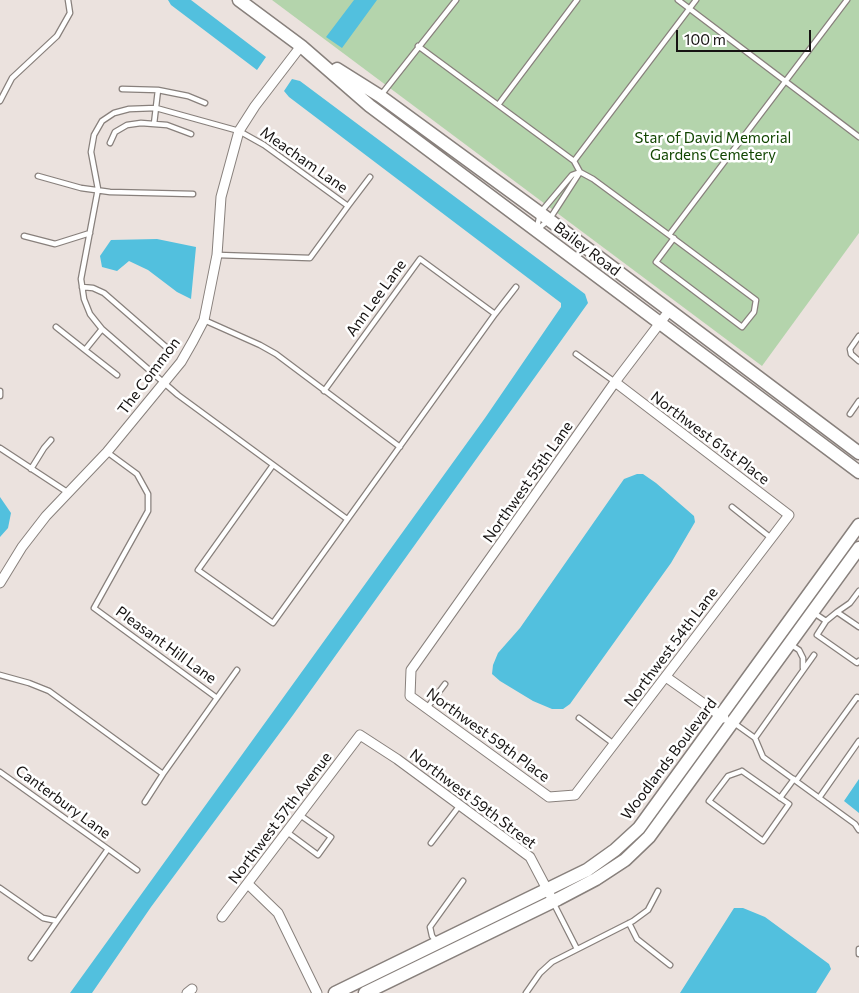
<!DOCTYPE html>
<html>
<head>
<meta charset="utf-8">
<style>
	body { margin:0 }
	#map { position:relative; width:859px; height:993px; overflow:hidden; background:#ebe2de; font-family:Commissioner,sans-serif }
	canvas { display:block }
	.scale { position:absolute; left:676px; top:30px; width:135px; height:22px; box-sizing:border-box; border:2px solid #161312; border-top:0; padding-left:6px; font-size:15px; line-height:18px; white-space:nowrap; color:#161312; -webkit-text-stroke:4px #fff; paint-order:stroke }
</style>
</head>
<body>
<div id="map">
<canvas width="859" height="993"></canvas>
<div class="scale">100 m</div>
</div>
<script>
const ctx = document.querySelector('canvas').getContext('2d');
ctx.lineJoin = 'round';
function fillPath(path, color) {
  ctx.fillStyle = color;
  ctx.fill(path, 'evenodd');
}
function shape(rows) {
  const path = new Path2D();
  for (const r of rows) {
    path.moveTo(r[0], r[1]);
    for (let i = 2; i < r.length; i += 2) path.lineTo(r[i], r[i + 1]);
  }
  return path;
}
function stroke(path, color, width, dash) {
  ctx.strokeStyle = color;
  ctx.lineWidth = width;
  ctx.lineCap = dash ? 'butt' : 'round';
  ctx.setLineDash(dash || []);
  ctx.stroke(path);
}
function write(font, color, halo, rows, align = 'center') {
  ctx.font = font + ' Commissioner,sans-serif';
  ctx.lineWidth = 5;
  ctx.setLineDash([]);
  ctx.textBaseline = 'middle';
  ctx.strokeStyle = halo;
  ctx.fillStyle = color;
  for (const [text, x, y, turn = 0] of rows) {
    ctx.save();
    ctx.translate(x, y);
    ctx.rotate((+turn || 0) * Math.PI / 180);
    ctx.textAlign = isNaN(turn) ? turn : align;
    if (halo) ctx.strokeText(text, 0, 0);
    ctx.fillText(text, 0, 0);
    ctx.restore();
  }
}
fillPath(shape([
	[272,0,859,0,859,233,762,366]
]), '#b4d4ac');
fillPath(shape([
	[168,0,191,0,266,57,257,70,171,5],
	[354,0,377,0,342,48,326,37],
	[292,79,300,81,585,294,588,303,293,715,151,907,92,993,70,993,485,418,561,307,561,303,289,97,284,91],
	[157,239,196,247,191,299,177,292,148,270,129,261,117,271,102,267,100,256,111,240],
	[637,474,643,474,656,483,694,516,695,522,671,563,570,704,563,709,552,709,533,701,500,681,492,674,493,665,498,653,520,628,624,479],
	[0,497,11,513,8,528,0,537],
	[859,779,859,813,844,801],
	[734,908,743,908,765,917,829,964,831,969,816,993,680,993]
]), '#52c0de');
const lane = shape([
	[678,0,859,137],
	[418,46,574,161,580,172,593,179,669,235,756,300,754,312,742,327,656,262,674,238],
	[122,89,158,90,154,124],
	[158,90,188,96,205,103],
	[381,95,456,0],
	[0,101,12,78,57,36,70,13,68,0],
	[498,105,577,0],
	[110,143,115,132,127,125,141,123,167,125,191,134],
	[574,161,696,0],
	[38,176,81,188,110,192,193,194],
	[348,206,370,177],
	[537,228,540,213,572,175,580,172],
	[538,229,549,220,580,172],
	[669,235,847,0],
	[24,236,55,244,90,233],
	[218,255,310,258,348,206,264,145,239,131,156,108,129,109,114,113,102,121,94,135,91,152,98,189,81,279,84,299,90,314,102,329,178,395,347,519],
	[82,287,93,288,104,293,166,347],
	[495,314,516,287],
	[204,320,260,345,276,354,400,447],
	[56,327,85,350,102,329],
	[859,336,850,349,851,354,859,361],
	[85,350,117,375],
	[576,354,615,382],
	[0,391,0,396],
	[850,414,859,401],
	[0,448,67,492],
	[273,465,198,570,273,623,495,314,420,259,324,391],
	[31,469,44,448,51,440],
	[732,507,771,538],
	[859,591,850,603,837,612,859,627],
	[814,613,826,621,817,635,857,663,859,661],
	[826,621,837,612],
	[790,644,799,650,803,658,803,668],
	[0,675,29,683,49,691,163,774,217,698,94,608,148,511,148,494,137,474,107,452],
	[217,698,237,670],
	[427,708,445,684],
	[579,718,614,744],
	[734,723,755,738,763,757,855,824,859,830],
	[755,738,814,655],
	[742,771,789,804,763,841,709,801,728,776,742,771],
	[0,772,108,849,57,921,43,918,0,888],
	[796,781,857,697,859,698],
	[780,798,794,779],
	[819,798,859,741],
	[145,802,163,774],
	[287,832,318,855,331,837,300,815],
	[431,843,460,805],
	[108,849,137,870],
	[554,904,577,949],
	[629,923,637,939,670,965],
	[436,941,432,936,430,927,463,881],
	[859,949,859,954],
	[31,958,57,921],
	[526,993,540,973,552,962,633,921,648,910,658,891]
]);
const street = shape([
	[615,382,789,515,575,795,549,797,410,696,411,670,615,382,669,311],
	[0,583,22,547,46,516,107,452,181,362,193,341,204,320,217,255,221,197,239,131,255,106,301,46],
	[666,677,724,718],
	[248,884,278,913,317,993],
	[222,917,360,735,397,759,530,857,550,895],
	[187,993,192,989]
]);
const secondary = shape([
	[239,0,301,46,370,106,859,472],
	[337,69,380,96,540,213,859,453],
	[335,993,587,870,615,850,639,828,859,525],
	[365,993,558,899,596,879,625,860,649,837,859,548]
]);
stroke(lane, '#88807c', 7);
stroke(street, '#88807c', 11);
stroke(secondary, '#88807c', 15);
stroke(lane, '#fff', 4.5);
stroke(street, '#fff', 9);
stroke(secondary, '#fff', 12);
write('15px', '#114500', '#fff', [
	["Star of David Memorial",713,138],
	["Gardens Cemetery",713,155]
]);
write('15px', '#161312', '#fff', [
	["Meacham Lane",304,160,35],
	["Bailey Road",587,249,37],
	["Ann Lee Lane",376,298,-54],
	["The Common",149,376,-53],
	["Northwest 61st Place",710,438,37],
	["Northwest 55th Lane",528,482,-55],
	["Pleasant Hill Lane",166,645,36],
	["Northwest 54th Lane",671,647,-53],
	["Northwest 59th Place",488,735,36],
	["Woodlands Boulevard",669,759,-53],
	["Northwest 59th Street",473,799,37],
	["Canterbury Lane",63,802,36],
	["Northwest 57th Avenue",280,818,-53]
]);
</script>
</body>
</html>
